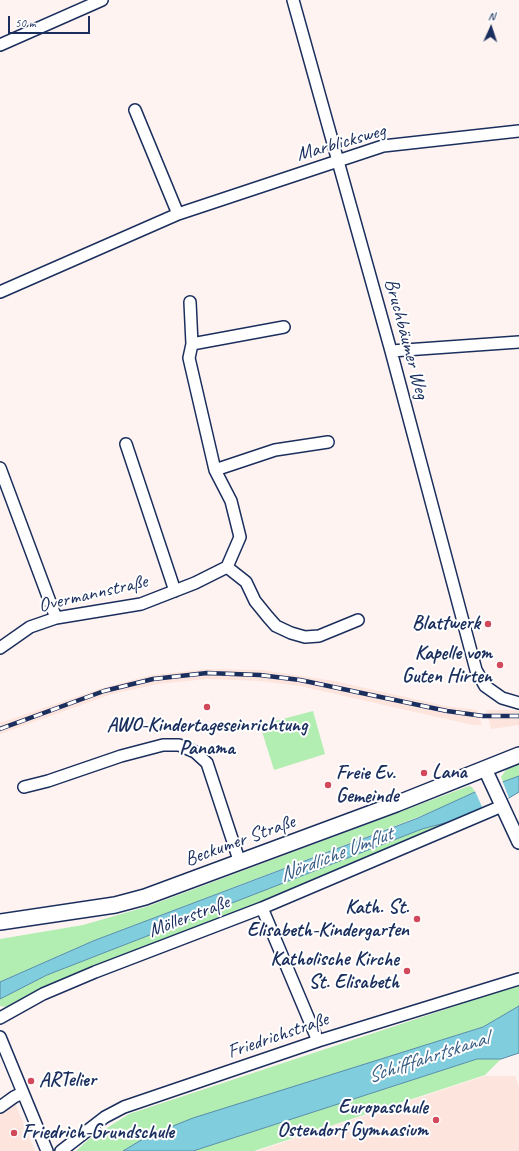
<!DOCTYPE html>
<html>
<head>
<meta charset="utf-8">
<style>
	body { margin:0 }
	#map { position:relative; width:519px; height:1151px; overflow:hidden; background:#fef3f0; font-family:Caveat,sans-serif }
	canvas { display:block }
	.north { position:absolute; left:471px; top:8px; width:40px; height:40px; -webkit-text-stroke:3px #fff; paint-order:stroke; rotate:3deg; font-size:11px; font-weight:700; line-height:16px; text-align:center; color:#1b2f5e }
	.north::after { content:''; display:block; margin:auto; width:14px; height:18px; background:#1b2f5e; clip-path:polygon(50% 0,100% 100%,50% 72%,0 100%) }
	.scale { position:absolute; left:8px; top:16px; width:82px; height:18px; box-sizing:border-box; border:2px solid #1b2f5e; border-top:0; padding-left:5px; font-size:12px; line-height:14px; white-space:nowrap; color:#1b2f5e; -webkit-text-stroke:3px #fff; paint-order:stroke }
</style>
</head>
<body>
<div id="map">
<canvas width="519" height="1151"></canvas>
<div class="north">N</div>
<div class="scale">50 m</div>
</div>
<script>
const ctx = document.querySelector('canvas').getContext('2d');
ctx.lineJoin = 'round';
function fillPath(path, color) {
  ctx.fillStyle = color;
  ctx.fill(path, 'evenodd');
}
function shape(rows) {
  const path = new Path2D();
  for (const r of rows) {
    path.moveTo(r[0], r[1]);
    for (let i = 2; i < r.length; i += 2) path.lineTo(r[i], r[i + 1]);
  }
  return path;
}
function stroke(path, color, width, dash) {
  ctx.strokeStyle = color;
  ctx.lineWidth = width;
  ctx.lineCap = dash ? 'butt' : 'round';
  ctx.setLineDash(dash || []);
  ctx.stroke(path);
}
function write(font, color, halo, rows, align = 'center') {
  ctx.font = font + ' Caveat,sans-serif';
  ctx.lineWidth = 4;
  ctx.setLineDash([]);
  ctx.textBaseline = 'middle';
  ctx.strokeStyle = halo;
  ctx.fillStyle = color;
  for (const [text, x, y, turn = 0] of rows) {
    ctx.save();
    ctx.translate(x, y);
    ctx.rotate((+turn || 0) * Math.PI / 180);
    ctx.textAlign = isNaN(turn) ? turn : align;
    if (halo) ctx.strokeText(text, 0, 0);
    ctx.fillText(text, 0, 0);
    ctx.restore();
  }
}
fillPath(shape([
	[207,669,261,670,334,681,445,706,477,710,482,725,473,725,300,686,259,681,207,679,158,684,112,694,0,734,0,723,102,688,152,675],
	[486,710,519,710,519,725,491,729],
	[485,1076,515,1076,519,1088,519,1151,257,1151],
	[15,1103,35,1151,0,1151,0,1114]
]), '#fde4dd');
fillPath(shape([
	[313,711,325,754,274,770,260,725],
	[519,764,519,776,503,782,501,777,506,770],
	[469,786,472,787,475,792,442,808,93,941,0,982,0,939,83,925,149,906],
	[456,820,260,904,92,966,42,988,6,1007,0,1006,0,999,47,975,422,829],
	[519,985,519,1006,483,1027,148,1136,123,1151,76,1151,88,1140,129,1114],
	[477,1059,501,1059,485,1075,254,1151,193,1151]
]), '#b2edb1');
const water = shape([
	[519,776,519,792,509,798,456,820,422,829,47,975,0,999,0,982,93,941,418,818,475,792,519,776],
	[519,1006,519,1053,501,1059,477,1059,193,1151,123,1151,148,1136,193,1118,483,1027,519,1006]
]);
fillPath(water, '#80cdde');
stroke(water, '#588eab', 1);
fillPath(shape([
	[502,780,509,798,483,809,475,791]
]), '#fef3f0');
const minor = shape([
	[293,0,391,351,476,670,485,686,502,698,519,703],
	[0,45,102,0],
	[135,110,178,214],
	[0,292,178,214,383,146,519,131],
	[190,302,192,344],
	[284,327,192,344,189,358,215,470,231,501,240,537,227,567,246,582,255,601,268,617,276,626,291,633,305,637,319,636,358,620],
	[391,351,519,342],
	[126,444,175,591],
	[0,468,56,618],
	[215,470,275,450,328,442],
	[0,648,30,627,56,618,141,604,195,583,227,567],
	[24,787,48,781,121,756,163,745,179,745,195,752,207,763,240,863],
	[262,908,318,1041],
	[0,1018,43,994,95,972,262,908,502,806],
	[0,1037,47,1151],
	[0,1107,14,1097,22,1093],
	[61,1151,105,1117,124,1107,318,1041,519,979]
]);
const tertiary = shape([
	[485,769,519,842]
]);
const secondary = shape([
	[0,922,115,905,145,897,396,804,519,755]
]);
stroke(minor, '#1b2f5e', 14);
stroke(tertiary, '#1b2f5e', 16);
stroke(secondary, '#1b2f5e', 18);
stroke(minor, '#fff', 11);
stroke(tertiary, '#fff', 13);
stroke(secondary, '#fff', 15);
const rail = shape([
	[0,729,104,691,153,679,207,673,260,675,300,680,447,711,483,716,519,716]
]);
stroke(rail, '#1b2f5e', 4.5);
stroke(rail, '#fff', 3, [9]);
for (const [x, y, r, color] of [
	[488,624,4,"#d1495b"],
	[500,665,4,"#d1495b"],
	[207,707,4,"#d1495b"],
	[424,773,4,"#d1495b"],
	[328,785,4,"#d1495b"],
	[417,919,4,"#d1495b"],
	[407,971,4,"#d1495b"],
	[31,1081,4,"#d1495b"],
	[436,1120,4,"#d1495b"],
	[14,1133,4,"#d1495b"]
]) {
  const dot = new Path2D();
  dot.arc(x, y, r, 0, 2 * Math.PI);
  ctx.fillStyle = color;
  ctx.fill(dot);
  stroke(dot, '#fff', 1.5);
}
write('20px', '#1b2f5e', '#fff', [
	["Marblicksweg",341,143,-16],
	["Bruchbäumer Weg",406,339,75],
	["Overmannstraße",93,594,-13],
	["Beckumer Straße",240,841,-20],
	["Möllerstraße",189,917,-21],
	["Friedrichstraße",278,1036,-19]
]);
write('bold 20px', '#1b2f5e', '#fff', [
	["Blattwerk",480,624],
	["Kapelle vom",492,654],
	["Guten Hirten",492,677],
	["AWO-Kindertageseinrichtung",207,726,"center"],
	["Panama",207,749,"center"],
	["Lana",432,773,"left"],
	["Freie Ev.",336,774,"left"],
	["Gemeinde",336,797,"left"],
	["Kath. St.",409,908],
	["Elisabeth-Kindergarten",409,931],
	["Katholische Kirche",399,960],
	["St. Elisabeth",399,983],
	["ARTelier",39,1081,"left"],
	["Europaschule",428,1108],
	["Ostendorf Gymnasium",428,1131],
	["Friedrich-Grundschule",22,1133,"left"]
], 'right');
write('italic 21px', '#395e84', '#fff', [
	["Nördliche Umflut",336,855,-21],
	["Schifffahrtskanal",428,1058,-18]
]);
</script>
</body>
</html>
